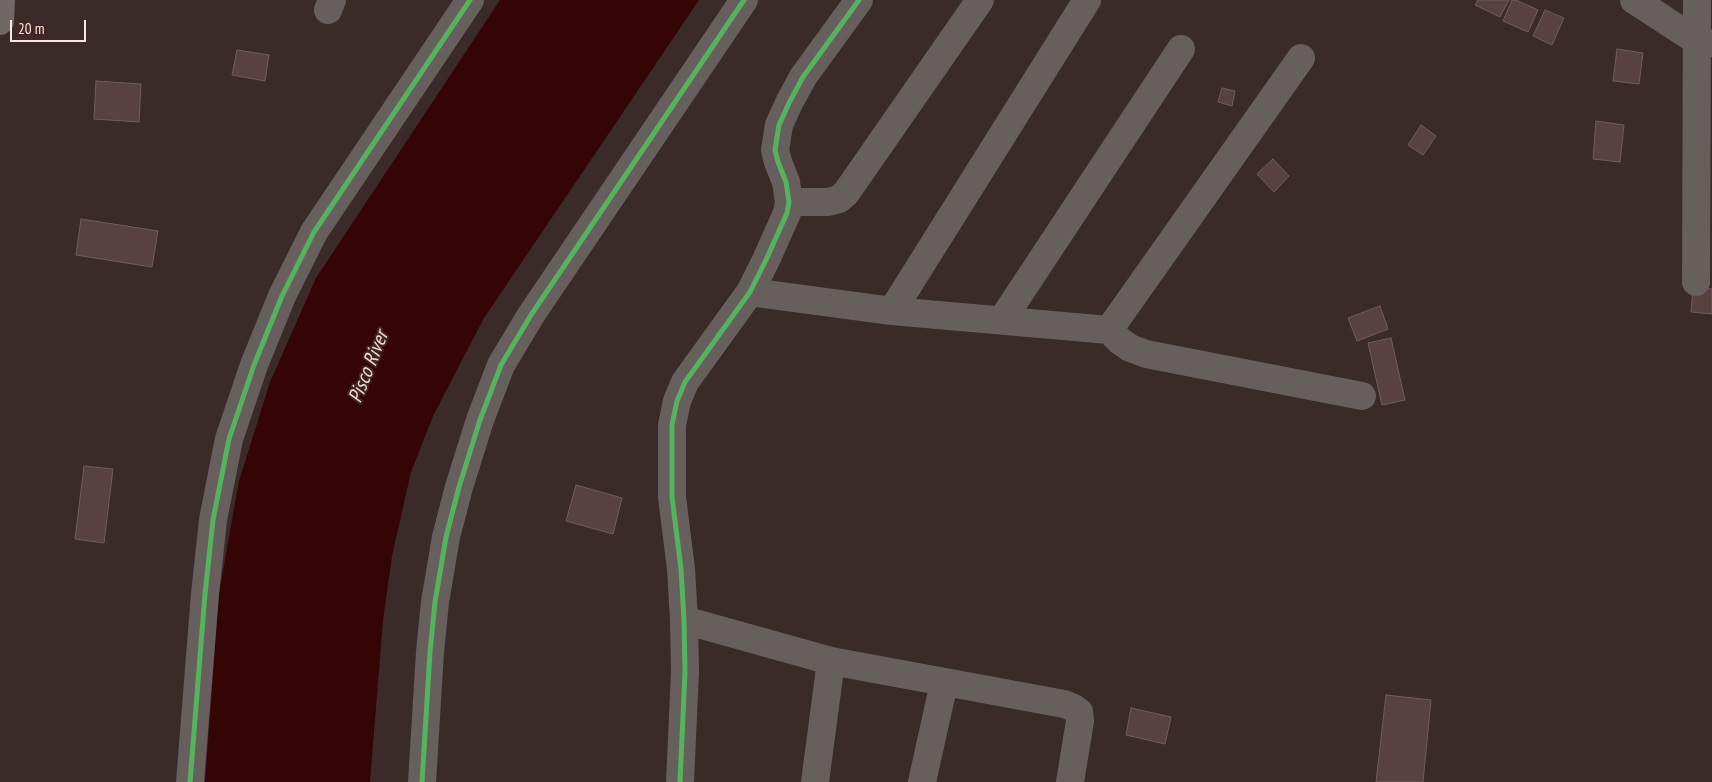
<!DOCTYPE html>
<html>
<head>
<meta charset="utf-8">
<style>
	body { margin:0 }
	#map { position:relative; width:1712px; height:782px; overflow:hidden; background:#3a2b29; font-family:"PT Sans Narrow",sans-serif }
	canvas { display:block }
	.scale { position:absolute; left:10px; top:20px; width:76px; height:22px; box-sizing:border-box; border:2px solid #f9e5e2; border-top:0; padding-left:6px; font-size:15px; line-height:18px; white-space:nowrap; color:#f9e5e2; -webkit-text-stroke:4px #422521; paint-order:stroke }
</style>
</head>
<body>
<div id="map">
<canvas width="1712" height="782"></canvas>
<div class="scale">20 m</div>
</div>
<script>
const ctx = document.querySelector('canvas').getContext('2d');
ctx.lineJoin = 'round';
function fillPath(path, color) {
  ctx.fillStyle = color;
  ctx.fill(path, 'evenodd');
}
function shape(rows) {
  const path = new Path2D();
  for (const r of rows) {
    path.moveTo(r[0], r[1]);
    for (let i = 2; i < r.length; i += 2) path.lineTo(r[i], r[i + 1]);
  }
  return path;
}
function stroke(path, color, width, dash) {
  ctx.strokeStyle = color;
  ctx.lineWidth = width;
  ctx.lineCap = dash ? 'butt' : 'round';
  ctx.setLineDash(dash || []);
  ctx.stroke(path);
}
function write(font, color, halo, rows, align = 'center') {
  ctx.font = font + ' "PT Sans Narrow",sans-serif';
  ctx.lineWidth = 4;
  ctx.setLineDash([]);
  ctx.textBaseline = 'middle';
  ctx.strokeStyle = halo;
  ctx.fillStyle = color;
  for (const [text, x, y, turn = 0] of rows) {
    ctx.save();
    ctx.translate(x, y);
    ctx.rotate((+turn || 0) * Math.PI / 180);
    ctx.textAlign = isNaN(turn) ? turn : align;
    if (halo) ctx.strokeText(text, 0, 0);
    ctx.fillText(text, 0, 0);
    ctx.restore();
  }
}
fillPath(shape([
	[500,0,699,0,484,318,433,416,411,472,392,556,383,620,370,782,205,782,219,593,239,481,270,382,316,278]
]), '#350404');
const building = shape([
	[1478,0,1509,0,1500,17,1475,5,1478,0],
	[1512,0,1516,0,1538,10,1528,32,1503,21,1512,0],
	[1545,10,1564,18,1552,45,1533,36,1545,10],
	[1617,49,1643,53,1639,84,1613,81,1617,49],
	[237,50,269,55,265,81,232,75,237,50],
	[96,81,141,84,139,122,94,119,96,81],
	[1222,88,1235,91,1232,106,1218,102,1222,88],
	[1596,121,1624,125,1620,162,1593,159,1596,121],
	[1421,125,1436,136,1423,155,1408,145,1421,125],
	[1273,159,1289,176,1274,192,1257,174,1273,159],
	[81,219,158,231,152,267,76,255,81,219],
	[1693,287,1712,289,1712,314,1691,312,1693,287],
	[1380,306,1388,329,1357,341,1348,318,1380,306],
	[1391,338,1405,400,1382,405,1368,343,1391,338],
	[84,466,113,469,104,543,75,539,84,466],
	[576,485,622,498,613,534,566,521,576,485],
	[1386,695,1431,700,1423,782,1376,782,1386,695],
	[1131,708,1171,717,1165,744,1126,735,1131,708]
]);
fillPath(building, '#57423f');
stroke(building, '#6d5f5d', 1);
stroke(shape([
	[1634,0,1697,41,1710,43],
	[328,10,332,0],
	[789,202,828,202,839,199,846,193,980,0],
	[1696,282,1697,0],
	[750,292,892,311,1109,330,1301,58],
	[892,311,1087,0],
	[1002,320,1181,49],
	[1109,330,1120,341,1130,348,1146,354,1362,396],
	[684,620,831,661,1064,704,1072,707,1079,712,1080,721,1070,782],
	[190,782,205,594,213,520,229,439,254,365,282,296,314,232,470,0],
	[422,782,430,652,435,602,446,537,459,487,480,420,501,365,531,315,744,0],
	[680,782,685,672,684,620,681,569,672,497,672,425,677,401,685,382,750,292,766,260,787,213,789,202,786,182,778,162,775,150,779,125,789,103,803,77,859,0],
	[815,782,831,661],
	[922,782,944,683]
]), '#675f5e', 28);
stroke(shape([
	[0,21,1,0]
]), '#706766', 28);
stroke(shape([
	[190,782,205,594,213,520,229,439,254,365,282,296,314,232,470,0],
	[422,782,430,652,435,602,446,537,459,487,480,420,501,365,531,315,744,0],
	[680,782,685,672,684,620,681,569,672,497,672,425,677,401,685,382,750,292,766,260,787,213,789,202,786,182,778,162,775,150,779,125,789,103,803,77,859,0]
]), '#56b35d', 5);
write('italic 20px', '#f2d9d5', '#422521', [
	["Pisco River",369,367,-68]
]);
</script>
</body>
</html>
